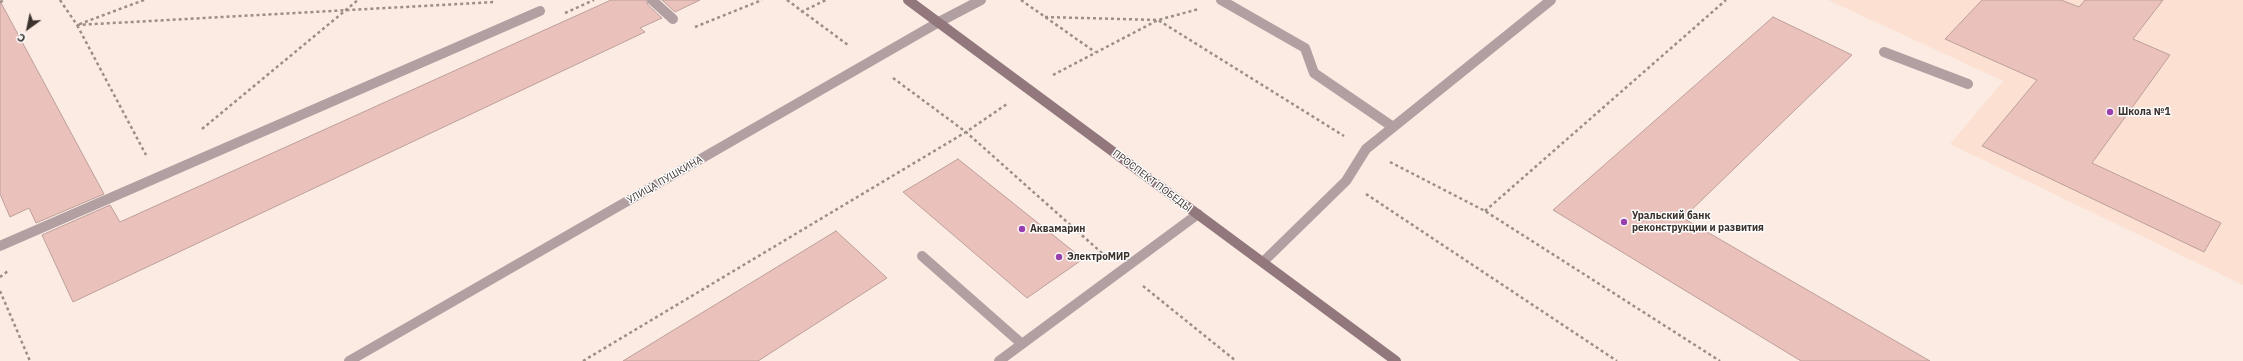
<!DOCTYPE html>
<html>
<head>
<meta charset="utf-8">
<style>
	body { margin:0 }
	#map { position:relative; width:2243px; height:361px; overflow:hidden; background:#fbebe3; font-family:"IBM Plex Sans",sans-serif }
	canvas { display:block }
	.north { position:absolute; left:8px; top:8px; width:40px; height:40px; -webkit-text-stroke:3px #fcfcfc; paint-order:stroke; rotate:213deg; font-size:11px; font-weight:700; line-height:16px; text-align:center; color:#3c322d }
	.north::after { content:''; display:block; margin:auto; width:14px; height:18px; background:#3c322d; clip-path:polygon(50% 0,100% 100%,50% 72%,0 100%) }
</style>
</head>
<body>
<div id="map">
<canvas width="2243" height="361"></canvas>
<div class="north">С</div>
</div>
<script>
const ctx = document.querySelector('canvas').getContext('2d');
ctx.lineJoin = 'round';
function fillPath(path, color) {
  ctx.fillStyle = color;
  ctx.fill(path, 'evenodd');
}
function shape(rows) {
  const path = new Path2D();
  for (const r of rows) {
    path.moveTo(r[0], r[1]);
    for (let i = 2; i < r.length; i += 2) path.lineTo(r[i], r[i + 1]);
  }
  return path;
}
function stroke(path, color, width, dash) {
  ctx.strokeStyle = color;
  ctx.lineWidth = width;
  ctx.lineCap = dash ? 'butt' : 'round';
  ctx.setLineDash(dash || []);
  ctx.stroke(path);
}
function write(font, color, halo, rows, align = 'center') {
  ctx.font = font + ' "IBM Plex Sans",sans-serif';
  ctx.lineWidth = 3;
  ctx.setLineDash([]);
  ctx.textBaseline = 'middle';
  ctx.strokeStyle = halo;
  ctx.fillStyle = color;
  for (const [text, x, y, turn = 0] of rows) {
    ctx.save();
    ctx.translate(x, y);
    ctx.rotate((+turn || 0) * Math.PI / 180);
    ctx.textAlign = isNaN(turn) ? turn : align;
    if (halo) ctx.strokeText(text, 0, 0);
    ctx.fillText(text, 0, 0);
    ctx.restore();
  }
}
fillPath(shape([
	[1828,0,2243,0,2243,285,1950,144,2003,81]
]), '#fce1d3');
const building = shape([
	[611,0,646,0,648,5,662,18,640,28,645,32,73,302,42,235,110,205,120,222,611,0],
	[662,0,700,0,675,12,662,0],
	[1982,0,2061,0,2079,7,2085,0,2163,0,2133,39,2170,55,2092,163,2221,223,2204,252,1982,146,2037,80,1945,39,1982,0],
	[0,1,104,194,36,223,29,208,10,217,0,194,0,1],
	[1773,17,1852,55,1683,218,1930,361,1801,361,1553,210,1773,17],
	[958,159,1083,259,1027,298,903,192,958,159],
	[836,231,887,278,758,361,623,361,836,231]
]);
fillPath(building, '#ebc2bb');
stroke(building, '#bc9f9a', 1);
stroke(shape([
	[60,0,77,25,495,2],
	[144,0,77,25,146,155],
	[787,0,848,45],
	[1021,0,1095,52],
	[0,2,5,0],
	[801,12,826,0],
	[565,13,594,0],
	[1045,17,1158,20,1344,136],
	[695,27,762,0],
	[1053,75,1158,20,1199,9],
	[893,78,966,132,1103,254],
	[202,129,358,0],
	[1390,162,1485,211,1720,361],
	[1366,194,1617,361],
	[1485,211,1726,0],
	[0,277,8,271],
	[1143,286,1236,361],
	[0,291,30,361],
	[583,361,966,132,1007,104]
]), '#9b8e87', 2.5, [3, 3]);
stroke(shape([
	[652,0,673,19],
	[1221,0,1305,48,1314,73,1393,127],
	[1884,52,1968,84],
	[0,246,540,11],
	[922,256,1022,344],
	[1263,262,1346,181,1366,149,1551,0],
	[999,361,1198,214]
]), '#b19fa1', 10);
stroke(shape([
	[349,361,939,22,981,0]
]), '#b19fa1', 10);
stroke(shape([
	[908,0,1396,361]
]), '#92787c', 10);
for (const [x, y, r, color] of [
	[2110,112,4,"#9840ad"],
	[1624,222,4,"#9840ad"],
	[1022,229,4,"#9840ad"],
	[1059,257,4,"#9840ad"]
]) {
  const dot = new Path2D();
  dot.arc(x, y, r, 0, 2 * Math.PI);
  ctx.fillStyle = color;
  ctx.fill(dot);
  stroke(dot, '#fcfcfc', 1.5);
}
write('bold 10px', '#3c322d', '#fcfcfc', [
	["Школа №1",2118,112],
	["Уральский банк",1632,216],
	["реконструкции и развития",1632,228],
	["Аквамарин",1030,229],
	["ЭлектроМИР",1067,257]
], 'left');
write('10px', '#3c322d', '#fcfcfc', [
	["УЛИЦА ПУШКИНА",665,180,-30],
	["ПРОСПЕКТ ПОБЕДЫ",1152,181,37]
]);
</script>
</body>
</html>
